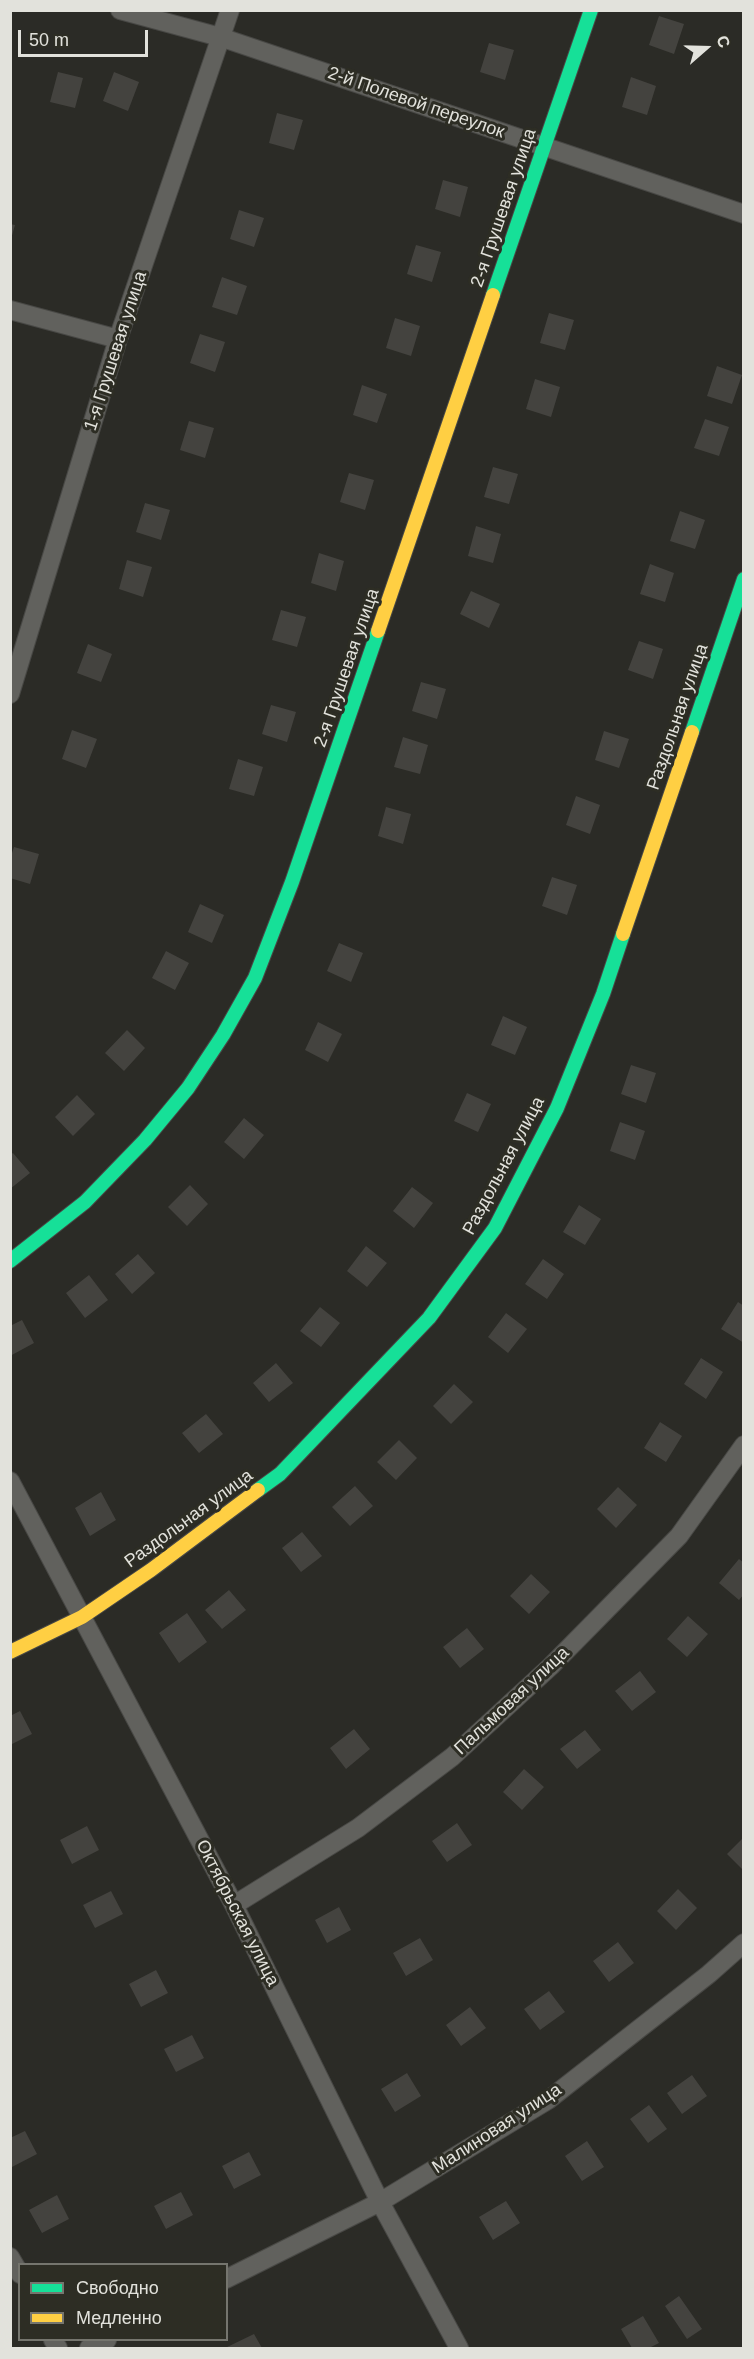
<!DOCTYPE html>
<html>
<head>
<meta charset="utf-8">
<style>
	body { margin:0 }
	#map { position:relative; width:754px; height:2359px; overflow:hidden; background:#2b2b26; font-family:Helvetica,sans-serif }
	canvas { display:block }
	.frame { position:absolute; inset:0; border:12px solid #e2e2dc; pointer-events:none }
	.legend { position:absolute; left:18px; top:2263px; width:210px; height:78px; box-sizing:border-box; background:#2d2d24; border:2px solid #75756e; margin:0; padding:8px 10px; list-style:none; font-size:18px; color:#e2e2dc }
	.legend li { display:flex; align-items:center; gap:12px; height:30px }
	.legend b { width:30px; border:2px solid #75756e }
	.north { position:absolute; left:676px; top:18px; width:60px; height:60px; -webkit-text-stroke:4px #2d2d24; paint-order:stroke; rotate:70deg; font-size:16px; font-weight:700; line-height:24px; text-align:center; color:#e2e2dc }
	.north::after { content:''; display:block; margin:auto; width:21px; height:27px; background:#e2e2dc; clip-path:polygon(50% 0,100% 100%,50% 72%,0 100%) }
	.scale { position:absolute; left:18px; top:30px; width:130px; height:27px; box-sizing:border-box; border:3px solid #e2e2dc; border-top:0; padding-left:8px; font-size:18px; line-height:21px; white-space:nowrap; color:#e2e2dc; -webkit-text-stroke:4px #2d2d24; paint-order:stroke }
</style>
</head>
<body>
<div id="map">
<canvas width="754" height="2359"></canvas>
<div class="frame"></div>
<ul class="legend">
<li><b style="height:8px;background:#16e098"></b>Свободно</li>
<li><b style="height:8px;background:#ffcf43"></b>Медленно</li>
</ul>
<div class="north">С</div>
<div class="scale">50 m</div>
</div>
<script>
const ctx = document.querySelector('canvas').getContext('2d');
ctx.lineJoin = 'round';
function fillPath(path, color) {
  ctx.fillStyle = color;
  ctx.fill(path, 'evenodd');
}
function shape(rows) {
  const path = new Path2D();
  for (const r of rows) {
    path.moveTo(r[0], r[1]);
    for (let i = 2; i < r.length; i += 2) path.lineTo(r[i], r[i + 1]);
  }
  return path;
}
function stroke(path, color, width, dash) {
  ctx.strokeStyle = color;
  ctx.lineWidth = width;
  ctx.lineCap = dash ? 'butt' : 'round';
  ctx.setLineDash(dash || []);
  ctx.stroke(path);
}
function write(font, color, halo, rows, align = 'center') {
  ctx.font = font + ' Helvetica,sans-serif';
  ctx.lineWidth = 6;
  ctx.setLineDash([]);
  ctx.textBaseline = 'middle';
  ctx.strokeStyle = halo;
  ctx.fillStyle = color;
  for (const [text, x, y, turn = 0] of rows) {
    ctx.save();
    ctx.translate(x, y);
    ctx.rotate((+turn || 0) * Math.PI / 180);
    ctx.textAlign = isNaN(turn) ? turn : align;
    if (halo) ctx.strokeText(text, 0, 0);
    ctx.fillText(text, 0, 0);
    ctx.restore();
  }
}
fillPath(shape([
	[659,16,684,24,674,54,649,45],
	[489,43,514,50,505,80,480,72],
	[58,72,83,78,75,108,50,102],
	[114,72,139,82,128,111,103,101],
	[631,77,656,86,647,115,622,107],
	[277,113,303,120,294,150,269,143],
	[443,180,468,187,460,217,435,209],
	[239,210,264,218,254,247,230,239],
	[10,224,15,225,11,239,10,239],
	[416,245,441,252,432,282,407,274],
	[222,277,247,286,237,315,212,307],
	[549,313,574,320,565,350,540,343],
	[395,318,420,326,411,356,386,348],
	[200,334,225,342,215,372,190,363],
	[717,366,742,375,732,404,707,396],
	[535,379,560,387,551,417,526,409],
	[362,385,387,394,377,423,353,415],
	[705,419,729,427,719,456,694,448],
	[189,421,214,428,205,458,180,450],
	[493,467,518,474,509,504,484,497],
	[349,473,374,480,365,510,340,502],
	[145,503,170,510,161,540,136,532],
	[680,511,705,520,695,549,670,541],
	[476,526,501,534,493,563,468,556],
	[319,553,344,561,336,591,311,583],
	[127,560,152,567,143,597,119,589],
	[650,564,674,573,665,602,640,594],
	[471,591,500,604,489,628,460,614],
	[281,610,306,617,297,647,272,640],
	[639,641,663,649,653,679,628,670],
	[88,644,112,654,101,682,77,673],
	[421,682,446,689,437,719,412,711],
	[271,705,296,712,287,742,262,734],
	[72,730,97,739,86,768,62,759],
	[604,731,629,739,619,768,595,760],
	[403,737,428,745,420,774,394,767],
	[238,759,263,767,254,796,229,789],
	[576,796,600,805,590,834,566,825],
	[386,807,411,814,403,844,378,836],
	[14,847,39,854,30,884,10,878,10,859],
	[552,877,577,885,567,915,542,906],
	[200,904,224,915,212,943,188,932],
	[339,943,363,953,351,982,327,971],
	[166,951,189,963,175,990,152,978],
	[503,1016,527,1027,515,1055,491,1045],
	[318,1022,342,1034,328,1062,305,1050],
	[127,1030,145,1048,124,1071,105,1053],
	[631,1065,656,1073,646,1103,621,1094],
	[467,1093,491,1104,478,1132,454,1121],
	[77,1095,95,1114,73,1136,55,1117],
	[244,1118,264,1135,244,1159,224,1142],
	[620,1122,645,1131,635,1160,610,1151],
	[13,1153,30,1173,10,1189,10,1155],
	[190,1185,208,1204,187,1226,168,1207],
	[412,1187,433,1203,414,1228,393,1211],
	[579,1205,601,1219,585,1245,563,1232],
	[366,1246,387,1263,367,1287,347,1271],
	[138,1254,155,1273,132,1294,115,1274],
	[543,1259,564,1274,547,1299,525,1284],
	[89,1275,108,1300,85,1318,66,1293],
	[738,1302,744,1306,744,1343,721,1329],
	[320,1307,340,1323,321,1347,300,1331],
	[506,1313,527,1329,508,1353,488,1337],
	[22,1320,34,1343,10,1356,10,1326],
	[701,1358,723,1372,706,1399,684,1384],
	[276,1363,293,1383,269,1402,253,1383],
	[454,1384,473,1402,451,1424,433,1406],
	[206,1414,223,1434,199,1453,182,1433],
	[660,1422,682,1436,666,1462,644,1448],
	[399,1440,417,1458,396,1480,377,1462],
	[355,1486,373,1506,350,1526,332,1507],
	[618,1487,637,1505,616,1528,597,1509],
	[101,1492,116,1520,90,1536,75,1508],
	[302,1532,322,1556,301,1572,282,1548],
	[739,1559,744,1563,744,1594,739,1600,719,1583],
	[531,1574,550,1592,529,1614,510,1596],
	[229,1590,246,1610,222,1629,205,1610],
	[187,1613,207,1642,179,1663,159,1633],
	[688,1616,708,1634,687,1657,667,1639],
	[467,1628,484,1649,460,1668,443,1647],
	[640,1671,656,1692,632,1711,615,1691],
	[20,1711,32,1734,10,1745,10,1716],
	[354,1729,370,1749,346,1769,330,1748],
	[585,1730,601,1750,577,1769,560,1749],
	[524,1769,544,1787,522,1810,503,1792],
	[457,1823,472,1845,447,1862,432,1841],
	[87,1826,99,1850,72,1864,60,1840],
	[744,1837,744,1871,727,1854],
	[678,1889,697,1908,676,1930,657,1911],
	[111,1891,123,1914,95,1928,83,1905],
	[339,1907,351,1930,327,1943,315,1920],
	[420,1938,433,1960,406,1976,393,1953],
	[618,1942,634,1963,609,1982,593,1961],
	[156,1970,168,1993,141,2007,129,1984],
	[549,1991,565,2012,540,2030,524,2009],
	[470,2007,486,2028,461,2046,446,2025],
	[192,2035,204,2058,176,2072,164,2049],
	[407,2073,421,2096,395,2112,381,2089],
	[692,2075,707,2096,682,2114,667,2093],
	[649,2105,667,2129,648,2143,630,2119],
	[25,2131,37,2154,10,2168,10,2138],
	[587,2141,604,2167,582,2181,565,2156],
	[249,2152,261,2175,234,2189,222,2166],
	[181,2192,193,2215,166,2229,154,2206],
	[57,2195,69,2219,42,2233,29,2210],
	[506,2201,520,2223,493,2240,479,2217],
	[679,2296,702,2329,687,2339,665,2306],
	[643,2316,659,2343,649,2348,632,2348,621,2329],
	[254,2334,262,2348,225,2348]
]), '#44433f');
const street = shape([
	[120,10,220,37,744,214],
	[10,310,118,339],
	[10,694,118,339,230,10],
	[10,1481,234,1905,380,2202,459,2348],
	[234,1905,358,1828,452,1757,551,1666,679,1536,744,1445],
	[10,2257,20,2274],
	[226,2279,380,2202,548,2100,709,1974,744,1943],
	[53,2340,58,2348],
	[89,2348,107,2340]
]);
const fast = shape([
	[493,295,591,10],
	[692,732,744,579],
	[10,1261,85,1202,145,1140,188,1088,223,1035,255,978,292,882,378,631],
	[258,1490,280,1474,429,1318,495,1228,557,1108,603,994,623,934]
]);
const slow = shape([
	[378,631,493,295],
	[623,934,692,732],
	[10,1652,82,1617,151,1570,258,1490]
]);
stroke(street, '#484845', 20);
stroke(fast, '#484845', 16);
stroke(slow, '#484845', 16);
stroke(street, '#61615d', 18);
stroke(fast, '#16e098', 14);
stroke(slow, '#ffcf43', 14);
write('18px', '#e2e2dc', '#2d2d24', [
	["2-й Полевой переулок",416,103,19],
	["2-я Грушевая улица",504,208,-71],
	["1-я Грушевая улица",116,351,-72],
	["2-я Грушевая улица",347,668,-71],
	["Раздольная улица",678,717,-71],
	["Раздольная улица",504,1166,-62],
	["Раздольная улица",189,1519,-36],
	["Пальмовая улица",512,1701,-43],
	["Октябрьская улица",237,1913,63],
	["Малиновая улица",497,2129,-33]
]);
</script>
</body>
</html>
